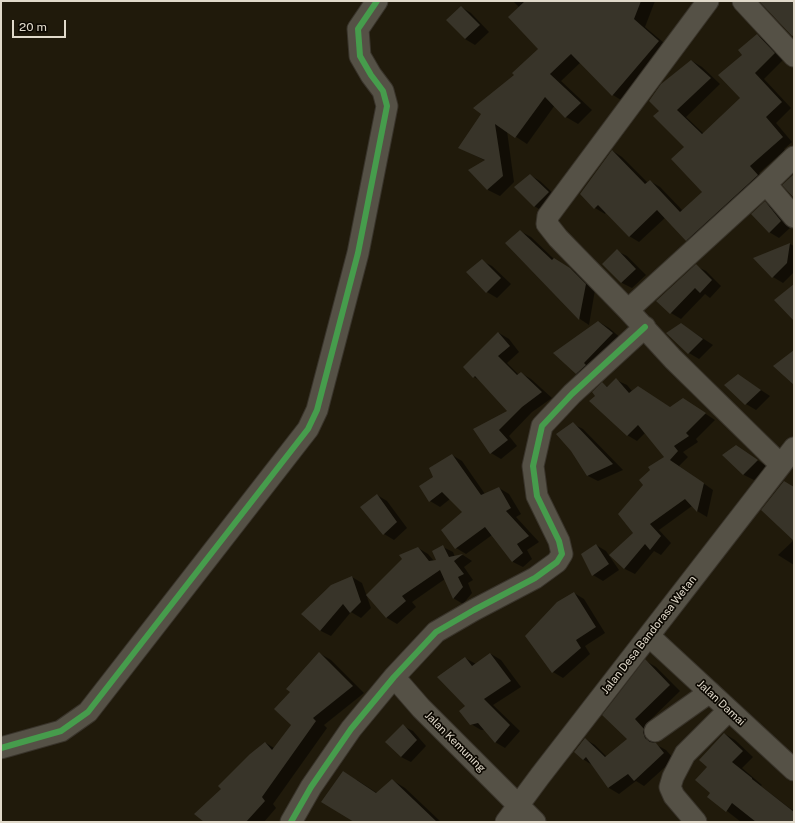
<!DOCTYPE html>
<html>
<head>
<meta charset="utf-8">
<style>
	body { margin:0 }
	#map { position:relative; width:795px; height:823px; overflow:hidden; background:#201a0b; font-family:"Public Sans",sans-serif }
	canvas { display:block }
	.frame { position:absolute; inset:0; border:2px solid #e0d9ca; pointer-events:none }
	.scale { position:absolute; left:12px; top:20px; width:54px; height:18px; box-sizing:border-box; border:2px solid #e0d9ca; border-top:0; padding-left:5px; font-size:12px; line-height:14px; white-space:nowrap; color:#e0d9ca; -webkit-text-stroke:3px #0c0801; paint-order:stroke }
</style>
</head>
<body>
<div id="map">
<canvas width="795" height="823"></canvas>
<div class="frame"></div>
<div class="scale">20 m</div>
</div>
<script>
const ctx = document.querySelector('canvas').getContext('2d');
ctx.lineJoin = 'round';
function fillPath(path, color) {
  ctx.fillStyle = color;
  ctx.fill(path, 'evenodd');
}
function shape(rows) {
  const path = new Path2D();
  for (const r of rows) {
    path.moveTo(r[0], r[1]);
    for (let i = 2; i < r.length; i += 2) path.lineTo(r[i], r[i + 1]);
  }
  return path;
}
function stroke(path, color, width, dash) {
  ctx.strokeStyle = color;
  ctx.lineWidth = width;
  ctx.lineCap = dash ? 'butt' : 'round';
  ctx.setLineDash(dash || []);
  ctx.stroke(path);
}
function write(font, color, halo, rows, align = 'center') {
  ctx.font = font + ' "Public Sans",sans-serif';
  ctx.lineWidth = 3.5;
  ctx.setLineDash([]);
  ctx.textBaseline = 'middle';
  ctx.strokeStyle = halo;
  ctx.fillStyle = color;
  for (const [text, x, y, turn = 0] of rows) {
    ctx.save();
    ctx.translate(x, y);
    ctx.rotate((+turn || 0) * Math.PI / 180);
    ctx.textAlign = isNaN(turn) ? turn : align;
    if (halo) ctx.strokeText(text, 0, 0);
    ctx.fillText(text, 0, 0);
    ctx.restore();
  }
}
fillPath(shape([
	[513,1,655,1,645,27,670,48,624,102,613,95,581,62,561,81,592,110,578,124,566,117,555,105,527,144,507,131,514,182,500,196,488,190,469,171,486,161,460,148,515,76,539,49,519,7],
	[461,7,471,13,489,32,475,45,465,39],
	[757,35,767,41,784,59,764,79,791,108,776,123,792,142,784,149,785,150,759,173,768,181,697,246,687,240,666,217,639,242,629,236,606,212,605,214,595,208,613,151,622,157,648,183,650,181,660,187,683,211,704,192,685,147,660,111,692,61,702,67,720,84,686,117,704,134,742,99,744,55],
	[530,175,540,181,558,198,544,212,534,206],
	[765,202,775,208,791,227,779,238,769,232],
	[520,231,531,237,554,259,581,275,595,290,589,325,580,319,506,243],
	[790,244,794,246,794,272,783,283,773,277],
	[617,251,627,256,646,275,632,288,622,283,604,264],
	[482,261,492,266,511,284,497,298,487,292],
	[696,266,706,271,721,286,710,298,705,294,681,319,671,313,657,301],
	[599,322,609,328,622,339,586,379,576,374],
	[681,324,713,345,699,359,689,353],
	[499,333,509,339,519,352,507,363,519,375,521,373,531,379,552,398,532,412,509,436,517,446,501,459,491,453,474,430,508,411,481,381,474,377],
	[738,375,770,396,756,410,746,404],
	[616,380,627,385,632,391,638,387,671,408,683,399,715,420,696,439,698,442,683,452,688,457,679,466,713,490,707,517,697,511,692,506,659,530,671,543,661,555,654,551,635,574,625,569,610,555,634,533,644,485,666,457,645,433,637,441,627,435,596,396,603,384,608,387],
	[573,424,583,429,623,470,598,481,588,476,572,450],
	[736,446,768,467,754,480,744,475,723,455],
	[452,455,462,461,485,494,499,488,509,494,521,514,516,517,539,542,527,550,532,559,523,567,513,562,492,535,466,554,456,548,442,530,463,512,450,499,440,507,430,501,434,477],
	[377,495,387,501,407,528,394,540,384,534,361,507],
	[794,540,794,565,778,555],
	[596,545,606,551,619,570,603,581,593,575],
	[443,547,453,552,455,557,463,555,472,561,464,567,473,580,468,583,472,593,463,604,453,598,445,579,412,602,416,607,397,624,387,618,367,595,418,548,428,554,434,561,437,561],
	[352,577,362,583,371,608,361,618,351,612,331,636,321,631,303,614],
	[574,593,584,599,605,633,585,646,590,654,563,678,553,672],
	[319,653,331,660,364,693,324,725,327,728,273,804,276,808,264,822,206,822,222,789,266,743,274,748,292,725,292,692],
	[491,654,501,660,521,687,493,705,520,731,505,748,495,742,485,730,481,730,471,724,467,706,465,658,476,664],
	[646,661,656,667,680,691,645,725,653,735,653,739,655,744,666,750,674,759,644,786,636,781,619,794,609,788,592,765,583,759,585,739,595,745,607,757,628,739],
	[403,726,413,731,426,746,411,762,401,757],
	[725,734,735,740,753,757,742,768,762,785,761,786,792,810,794,808,794,822,741,822,709,797,712,793,709,766],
	[357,780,377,793,392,780,405,788,441,822,356,822]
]), '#0007');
fillPath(shape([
	[525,1,641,1,634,19,659,41,612,96,571,54,550,74,581,103,565,118,545,97,515,138,495,124,503,176,487,190,468,170,485,160,458,148,481,114,473,108,514,75,512,73,538,49,508,17],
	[759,1,794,1,794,35,792,36],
	[461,6,480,25,465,39,446,20],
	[757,34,775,53,755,73,782,102,766,117,783,137,750,166,758,175,686,241,657,210,629,237,598,205,594,209,580,194,612,150,645,184,650,180,680,212,702,192,671,159,684,147,653,116,659,111,649,101,661,84,691,60,711,78,677,110,702,134,740,98,718,75,742,55,738,50],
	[530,174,549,192,534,207,514,187],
	[794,174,794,198,782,185],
	[765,201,781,221,769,233,751,214],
	[520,230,552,260,554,258,570,268,586,284,579,320,505,243],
	[790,243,787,263,772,278,753,258],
	[617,249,636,269,621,283,602,264],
	[482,259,501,278,486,293,466,272],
	[696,264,712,280,700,293,695,288,670,314,656,301],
	[794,284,794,321,774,300],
	[598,321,613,333,584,363,586,365,576,374,553,353],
	[681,323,703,339,688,354,666,333],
	[498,332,510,346,498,356,517,375,521,372,542,392,522,407,499,430,508,440,490,454,473,429,507,411,475,376,473,378,463,367],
	[794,350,794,385,773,366],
	[738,374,761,390,745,405,724,385],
	[616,378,629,393,638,386,670,407,683,398,706,413,686,433,689,436,674,446,678,451,670,460,704,483,697,512,685,499,650,524,661,536,650,550,645,544,624,569,609,555,633,533,618,514,643,485,639,480,650,470,648,467,664,457,638,425,627,436,589,401,595,396,592,392,602,382,607,387],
	[573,422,613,464,587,476,571,451,556,434],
	[736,445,758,460,743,475,722,455],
	[452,454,481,495,499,487,511,508,506,511,529,536,517,544,523,553,512,562,485,527,455,549,441,530,462,512,442,492,429,502,419,486,433,477,429,468],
	[784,481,794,487,794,541,761,510],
	[377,494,397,522,383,535,360,507],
	[596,544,609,564,592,576,581,554],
	[443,545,449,557,463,554,454,561,464,574,458,577,463,587,453,599,440,570,402,596,406,601,386,618,366,595,402,559,399,555,418,547,429,561,436,560,432,551],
	[352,576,361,602,350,613,343,604,320,631,301,614,331,585],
	[574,592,596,627,576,640,581,648,552,673,525,636,557,602],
	[319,652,353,686,313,718,316,721,262,797,265,801,246,822,204,822,194,814,221,789,218,786,250,754,265,742,272,750,291,725,274,709,290,692,286,689],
	[490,653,511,681,484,699,510,725,495,743,478,723,470,725,459,711,465,706,437,677,465,657,472,666],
	[645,659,670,685,635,719,644,729,643,732,645,738,650,742,656,743,664,753,634,781,628,774,608,788,586,757,583,760,574,752,585,738,605,757,627,739,602,715],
	[403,724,417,740,401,757,385,742],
	[724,733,743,751,732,762,752,778,752,779,794,812,794,822,756,822,732,803,726,812,707,797,710,793,695,780,707,767,699,760],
	[343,771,376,793,392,779,437,822,354,822,321,802]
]), '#383429');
const minor = shape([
	[743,1,794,56],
	[794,157,766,184,794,217],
	[766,184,628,310,673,359,781,465],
	[628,310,558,238,547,224,548,216,708,1],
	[649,636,794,770],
	[394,677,421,708,535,822],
	[655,731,710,692],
	[1,748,61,731,88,712,308,429,317,410,358,253,387,106,383,91,371,75,360,56,358,29,377,1],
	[291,822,311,787,351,729,394,677,436,632,474,610,535,578,557,562,562,554,559,541,537,496,533,466,542,426,572,394,645,327],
	[506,822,540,776,794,448],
	[696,822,674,796,670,787,673,777,685,754,729,710]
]);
stroke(minor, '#39342b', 23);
stroke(minor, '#555146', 21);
stroke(shape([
	[1,748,61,731,88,712,308,429,317,410,358,253,387,106,383,91,371,75,360,56,358,29,377,1],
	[291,822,311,787,351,729,394,677,436,632,474,610,535,578,557,562,562,554,559,541,537,496,533,466,542,426,572,394,645,327]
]), '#469c4c', 6);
write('11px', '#e0d9ca', '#0c0801', [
	["Jalan Desa Bandorasa Wetan",649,635,-52],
	["Jalan Damai",721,703,43],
	["Jalan Kemuning",455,742,45]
]);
</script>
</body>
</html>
